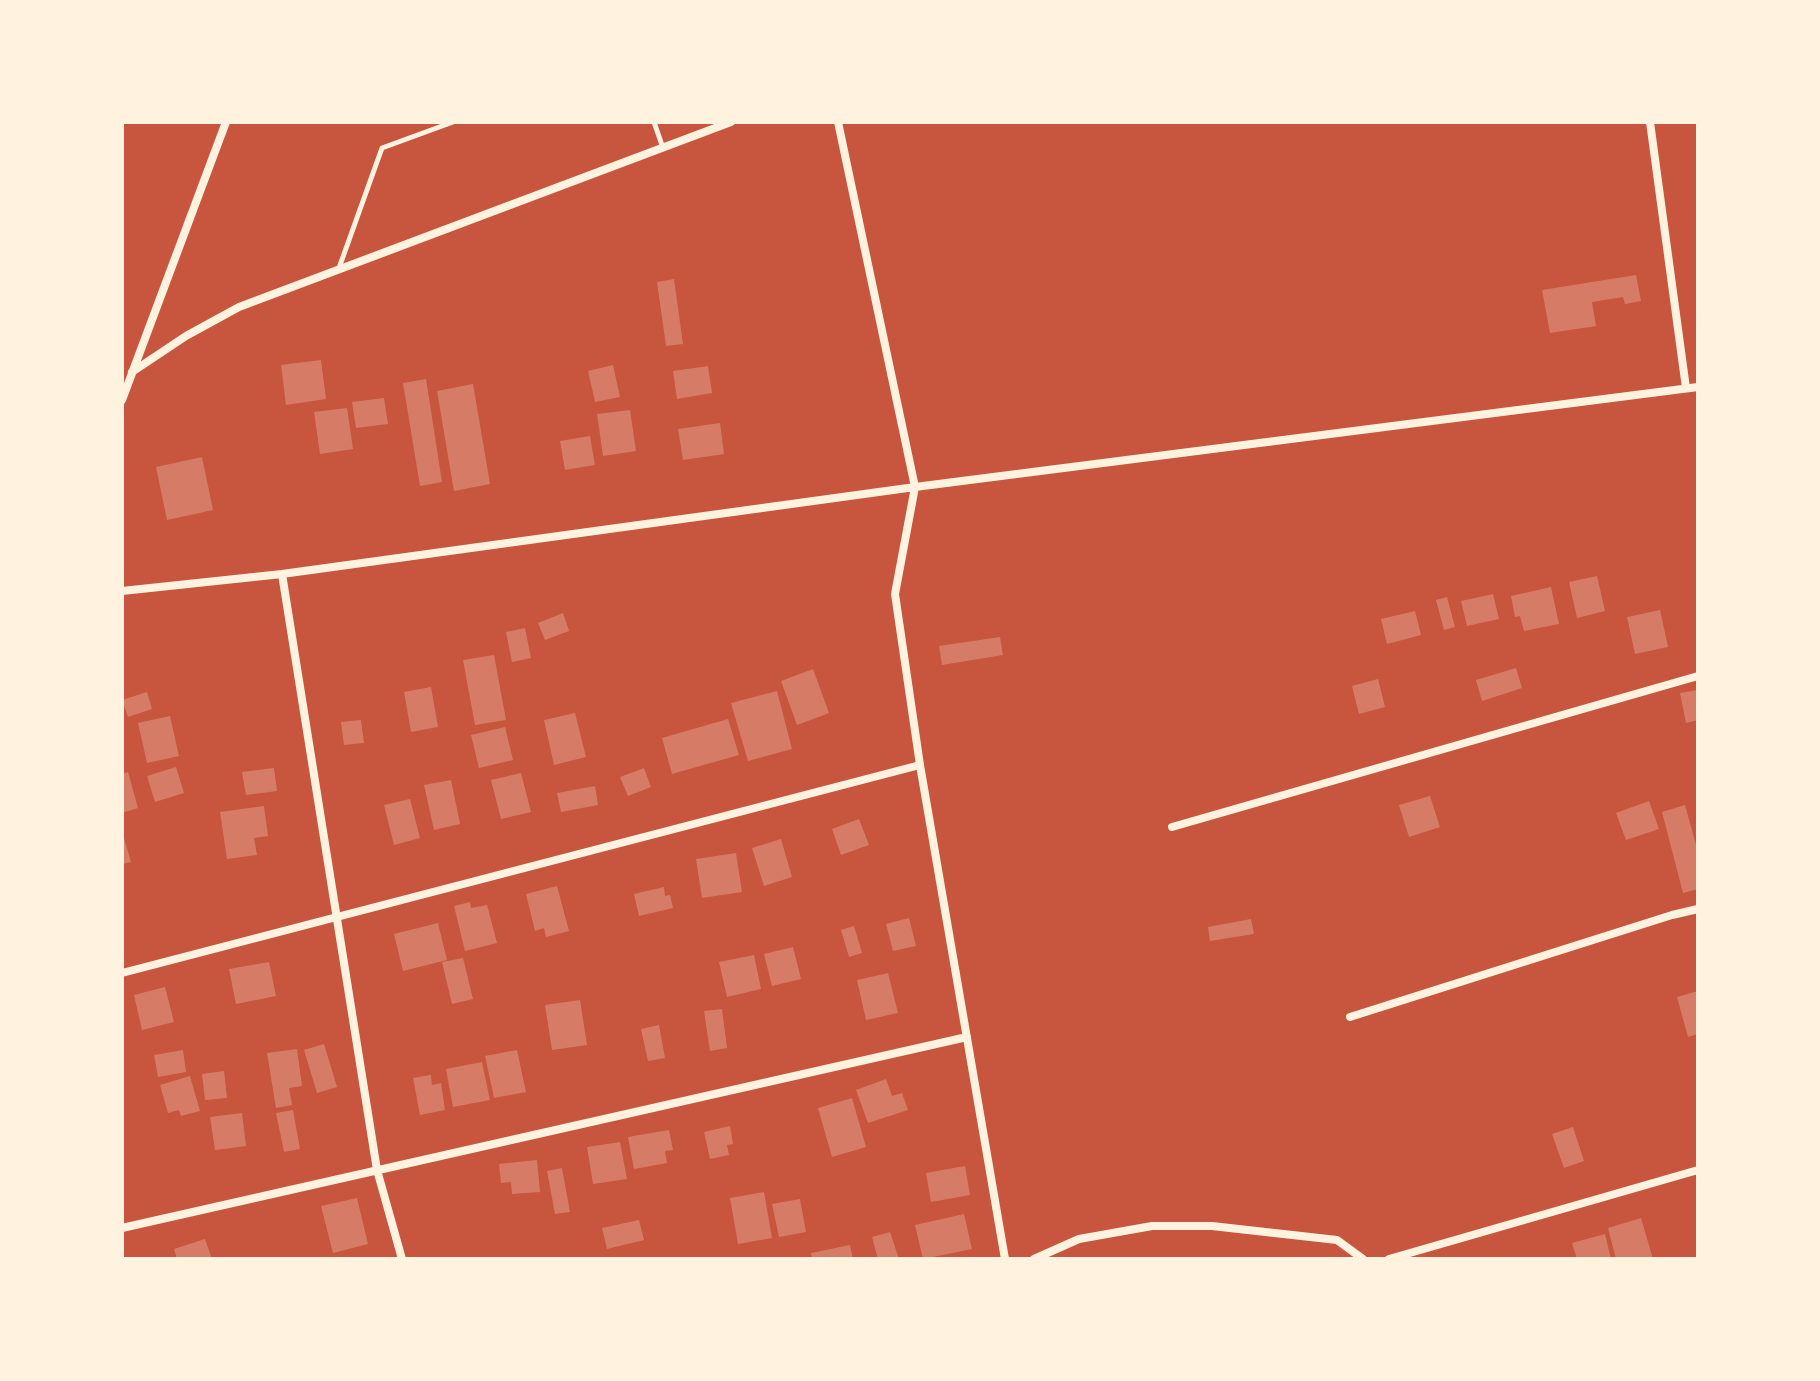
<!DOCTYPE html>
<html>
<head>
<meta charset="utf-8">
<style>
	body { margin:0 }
	#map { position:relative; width:1820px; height:1381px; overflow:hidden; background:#c8553d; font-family:Roboto,sans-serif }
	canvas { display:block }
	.frame { position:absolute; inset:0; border:124px solid #fff3e0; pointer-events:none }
</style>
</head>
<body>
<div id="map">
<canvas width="1820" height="1381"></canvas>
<div class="frame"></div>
</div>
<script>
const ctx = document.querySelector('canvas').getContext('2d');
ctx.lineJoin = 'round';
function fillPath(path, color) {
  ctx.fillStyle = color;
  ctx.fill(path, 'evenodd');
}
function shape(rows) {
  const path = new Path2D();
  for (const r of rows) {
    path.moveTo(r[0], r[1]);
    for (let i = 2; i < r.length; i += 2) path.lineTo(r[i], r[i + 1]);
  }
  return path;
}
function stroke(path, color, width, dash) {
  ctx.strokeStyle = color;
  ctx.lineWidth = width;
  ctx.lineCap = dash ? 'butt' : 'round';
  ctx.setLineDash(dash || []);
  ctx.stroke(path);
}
fillPath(shape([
	[1636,275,1641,301,1625,304,1623,297,1592,302,1596,326,1550,333,1542,290],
	[674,279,683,344,666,346,657,282],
	[321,360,326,399,286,405,281,365],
	[613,365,620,397,595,402,588,371],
	[708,366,712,393,677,399,673,371],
	[426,379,442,482,420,486,403,383],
	[473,384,490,484,454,491,437,391],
	[384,398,388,424,356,428,352,402],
	[347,408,353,449,320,454,314,412],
	[630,410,636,451,603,456,597,414],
	[720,423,724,454,683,460,678,429],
	[590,436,595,465,565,470,560,441],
	[202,457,213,510,167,520,156,467],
	[1597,576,1605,611,1577,618,1569,582],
	[1551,587,1559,624,1524,631,1520,616,1515,617,1511,596],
	[1493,594,1499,619,1467,626,1461,601],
	[1447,597,1455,627,1444,630,1436,600],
	[1660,610,1668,647,1635,654,1627,617],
	[1415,611,1421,635,1387,644,1381,619],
	[563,613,569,631,545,640,538,623],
	[525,628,531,658,512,662,506,632],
	[1000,637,1003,655,942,665,939,646],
	[494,655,506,720,475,725,463,660],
	[1516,668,1522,688,1482,701,1476,680],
	[813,669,829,713,797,725,781,681],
	[1378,679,1385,707,1359,714,1352,686],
	[431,687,438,727,411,732,404,692],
	[1698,690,1698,720,1686,723,1680,693],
	[777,691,792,749,748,761,731,703],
	[147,692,152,709,128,717,122,700],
	[575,713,586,757,554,765,544,720],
	[170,716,179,756,147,763,138,723],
	[728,719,739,755,672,774,662,738],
	[361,720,364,743,344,745,341,722],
	[505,727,513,760,479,768,471,735],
	[176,767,184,793,155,802,147,776],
	[274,768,277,791,246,795,242,772],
	[644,768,651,787,628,796,620,777],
	[128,772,138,808,122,813,122,774],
	[521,773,531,812,501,819,491,780],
	[451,780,460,824,434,830,424,785],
	[595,786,598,805,561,812,557,793],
	[1430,796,1440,827,1409,837,1399,805],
	[410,799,420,838,394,845,384,805],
	[1649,801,1659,829,1626,840,1616,813],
	[1685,805,1698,852,1698,889,1683,893,1662,812],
	[264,806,268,836,254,838,257,855,227,859,220,812],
	[859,819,869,845,841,855,832,829],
	[122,831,131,862,122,864],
	[781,839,792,877,764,886,752,848],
	[736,853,742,892,702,898,696,859],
	[557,886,569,931,546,937,544,928,535,931,526,894],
	[664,887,665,896,670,895,673,908,639,916,634,894],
	[470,902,471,908,487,905,497,943,465,951,454,906],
	[909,918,916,946,893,951,886,924],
	[1251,919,1254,934,1210,941,1208,927],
	[438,923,447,960,403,971,394,934],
	[854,926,862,953,849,957,841,930],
	[793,947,801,979,772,986,764,954],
	[754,955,761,989,727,997,719,962],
	[463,958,473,999,452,1004,442,962],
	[269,962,276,996,236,1004,229,969],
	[888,973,898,1013,866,1020,857,980],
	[165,987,174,1022,142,1030,134,995],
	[1698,991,1698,1034,1688,1037,1677,997],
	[580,1000,587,1045,552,1050,545,1005],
	[722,1009,727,1048,710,1051,704,1011],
	[659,1025,665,1058,648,1061,641,1029],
	[324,1044,337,1087,317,1093,304,1050],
	[297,1049,302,1086,289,1088,292,1105,276,1108,267,1053],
	[183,1050,186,1072,158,1077,154,1055],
	[517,1050,526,1092,494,1098,485,1056],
	[482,1062,490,1100,453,1107,446,1069],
	[224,1071,227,1098,205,1100,202,1074],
	[431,1075,432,1085,441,1083,445,1110,420,1115,413,1078],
	[190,1076,200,1111,181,1116,179,1110,168,1113,160,1085],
	[886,1079,892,1096,902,1093,908,1110,868,1123,856,1090],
	[852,1098,866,1147,832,1157,818,1108],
	[293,1110,300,1149,284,1152,276,1113],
	[242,1113,246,1146,215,1150,210,1117],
	[730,1126,733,1144,727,1145,729,1155,710,1159,704,1132],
	[1573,1127,1584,1161,1564,1168,1552,1134],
	[669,1130,673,1150,665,1151,667,1163,634,1169,628,1137],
	[620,1142,627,1179,593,1184,587,1147],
	[537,1160,540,1192,512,1194,511,1182,501,1183,499,1164],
	[965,1166,970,1195,931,1202,926,1173],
	[562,1168,570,1212,555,1214,547,1171],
	[764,1192,772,1238,738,1244,730,1198],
	[357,1198,368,1244,333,1253,321,1206],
	[800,1199,806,1232,779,1237,772,1204],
	[964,1214,972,1249,923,1259,915,1225],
	[1641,1218,1653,1259,1616,1259,1608,1228],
	[639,1220,644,1240,607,1249,602,1228],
	[890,1232,899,1259,878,1259,872,1237],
	[1605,1234,1611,1259,1577,1259,1572,1243],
	[205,1239,212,1259,177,1259,174,1249],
	[850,1245,853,1259,812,1259,811,1253]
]), '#d67c66');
stroke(shape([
	[654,122,663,148],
	[339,268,382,148,453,122]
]), '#fff3e0', 5);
stroke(shape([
	[838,122,915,487,895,594,920,765,1005,1259],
	[1650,122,1686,388],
	[132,372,186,336,239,307,731,122],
	[122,400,226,122],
	[282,574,377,1170,402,1259],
	[122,591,282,574,915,487,1698,387],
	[1172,827,1698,676],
	[122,973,920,765],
	[1350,1017,1672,915,1698,909],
	[122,1228,967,1037],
	[1034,1259,1079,1239,1152,1226,1212,1226,1337,1240,1363,1259],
	[1389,1259,1698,1170]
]), '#fff3e0', 8);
</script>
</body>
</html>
